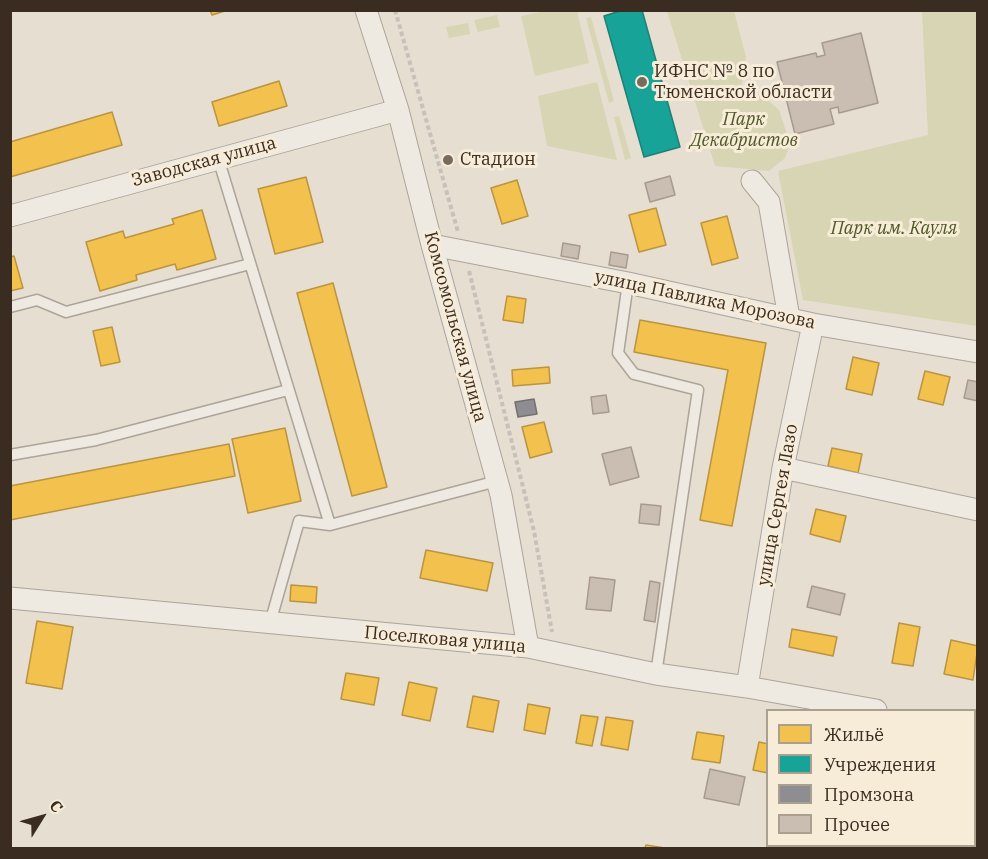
<!DOCTYPE html>
<html>
<head>
<meta charset="utf-8">
<style>
	body { margin:0 }
	#map { position:relative; width:988px; height:859px; overflow:hidden; background:#e6ded0; font-family:"IBM Plex Serif",serif }
	canvas { display:block }
	.frame { position:absolute; inset:0; border:12px solid #3b2c21; pointer-events:none }
	.legend { position:absolute; left:766px; top:709px; width:210px; height:138px; box-sizing:border-box; background:#f6ecd8; border:2px solid #ab9f8f; margin:0; padding:8px 10px; list-style:none; font-size:18px; color:#3b2c21 }
	.legend li { display:flex; align-items:center; gap:12px; height:30px }
	.legend b { width:30px; border:2px solid #ab9f8f }
	.north { position:absolute; left:12px; top:787px; width:60px; height:60px; -webkit-text-stroke:4px #f6ecd8; paint-order:stroke; rotate:53deg; font-size:16px; font-weight:700; line-height:24px; text-align:center; color:#3b2c21 }
	.north::after { content:''; display:block; margin:auto; width:21px; height:27px; background:#3b2c21; clip-path:polygon(50% 0,100% 100%,50% 72%,0 100%) }
</style>
</head>
<body>
<div id="map">
<canvas width="988" height="859"></canvas>
<div class="frame"></div>
<ul class="legend">
<li><b style="height:16px;background:#f2c14e"></b>Жильё</li>
<li><b style="height:16px;background:#17a398"></b>Учреждения</li>
<li><b style="height:16px;background:#8d8d92"></b>Промзона</li>
<li><b style="height:16px;background:#cabdb1"></b>Прочее</li>
</ul>
<div class="north">С</div>
</div>
<script>
const ctx = document.querySelector('canvas').getContext('2d');
ctx.lineJoin = 'round';
function fillPath(path, color) {
  ctx.fillStyle = color;
  ctx.fill(path, 'evenodd');
}
function shape(rows) {
  const path = new Path2D();
  for (const r of rows) {
    path.moveTo(r[0], r[1]);
    for (let i = 2; i < r.length; i += 2) path.lineTo(r[i], r[i + 1]);
  }
  return path;
}
function stroke(path, color, width, dash) {
  ctx.strokeStyle = color;
  ctx.lineWidth = width;
  ctx.lineCap = dash ? 'butt' : 'round';
  ctx.setLineDash(dash || []);
  ctx.stroke(path);
}
function write(font, color, halo, rows, align = 'center') {
  ctx.font = font + ' "IBM Plex Serif",serif';
  ctx.lineWidth = 6;
  ctx.setLineDash([]);
  ctx.textBaseline = 'middle';
  ctx.strokeStyle = halo;
  ctx.fillStyle = color;
  for (const [text, x, y, turn = 0] of rows) {
    ctx.save();
    ctx.translate(x, y);
    ctx.rotate((+turn || 0) * Math.PI / 180);
    ctx.textAlign = isNaN(turn) ? turn : align;
    if (halo) ctx.strokeText(text, 0, 0);
    ctx.fillText(text, 0, 0);
    ctx.restore();
  }
}
fillPath(shape([
	[546,11,577,11,589,63,535,76,521,16],
	[667,11,734,11,746,57,741,88,762,95,779,110,790,143,785,158,769,171,715,166],
	[922,11,977,11,977,326,803,300,778,171,928,135],
	[497,15,500,27,478,32,474,20],
	[591,17,614,101,609,103,586,18],
	[468,23,470,34,449,38,446,27],
	[597,82,617,160,547,146,538,96],
	[619,116,631,158,625,160,614,117]
]), '#d7d5b3');
const homes = shape([
	[210,10,228,10,212,15,210,10],
	[279,81,287,106,219,126,212,102,279,81],
	[112,112,122,145,10,177,10,142,112,112],
	[306,177,323,242,275,254,258,189,306,177],
	[517,180,528,216,502,224,491,188,517,180],
	[656,208,666,245,639,252,629,215,656,208],
	[202,210,216,259,177,270,175,264,136,275,137,280,100,291,86,242,123,231,125,238,174,224,172,219,202,210],
	[727,216,738,258,712,265,701,223,727,216],
	[14,256,23,288,10,291,10,257,14,256],
	[333,283,387,487,352,496,297,293,333,283],
	[507,296,526,299,523,323,503,320,507,296],
	[640,320,766,343,732,526,700,520,728,370,634,352,640,320],
	[112,327,120,362,101,366,93,331,112,327],
	[853,357,879,363,872,395,846,389,853,357],
	[549,367,550,383,513,386,512,370,549,367],
	[925,371,950,377,943,405,918,399,925,371],
	[544,422,552,452,530,458,522,427,544,422],
	[285,428,301,501,248,513,232,439,285,428],
	[229,444,235,476,10,520,10,486,229,444],
	[832,448,862,454,858,473,828,466,832,448],
	[816,509,846,516,840,542,810,534,816,509],
	[426,550,493,563,487,591,420,578,426,550],
	[291,585,317,587,316,603,290,601,291,585],
	[37,621,73,627,62,689,26,683,37,621],
	[899,623,920,627,913,666,892,663,899,623],
	[792,629,837,637,833,656,789,647,792,629],
	[951,640,978,646,973,680,944,674,951,640],
	[346,673,379,678,374,705,341,699,346,673],
	[409,682,437,688,430,721,402,715,409,682],
	[473,696,499,701,493,732,467,727,473,696],
	[528,704,550,708,545,734,524,730,528,704],
	[581,715,598,717,592,746,576,743,581,715],
	[606,717,633,721,628,750,601,745,606,717],
	[697,732,724,736,720,763,692,759,697,732],
	[759,742,768,744,768,773,753,770,759,742],
	[974,786,978,787,978,801,974,815,974,786],
	[646,845,665,848,645,848,646,845],
	[799,846,836,846,836,848,799,848,799,846],
	[889,846,914,846,913,848,888,848,889,846]
]);
fillPath(homes, '#f2c14e');
stroke(homes, '#bb9440', 1.5);
const public = shape([
	[623,10,642,10,680,147,644,157,604,16,623,10]
]);
fillPath(public, '#17a398');
stroke(public, '#227f74', 1.5);
const industry = shape([
	[534,399,537,414,518,417,515,402,534,399]
]);
fillPath(industry, '#8d8d92');
stroke(industry, '#747070', 1.5);
const building = shape([
	[861,33,878,103,839,113,838,107,830,109,834,124,795,134,777,62,816,53,817,57,825,55,822,43,861,33],
	[670,176,675,195,650,202,645,183,670,176],
	[563,243,580,246,578,259,561,256,563,243],
	[611,252,628,255,626,268,609,265,611,252],
	[968,380,978,382,978,401,964,398,968,380],
	[606,395,609,412,593,414,591,397,606,395],
	[631,447,639,477,610,485,602,454,631,447],
	[641,504,661,506,659,525,639,523,641,504],
	[590,577,615,580,611,611,586,609,590,577],
	[650,581,660,583,655,622,644,620,650,581],
	[812,586,845,594,840,615,807,607,812,586],
	[710,769,745,777,739,805,704,798,710,769]
]);
fillPath(building, '#cabdb1');
stroke(building, '#a79a8f', 1.5);
const service = shape([
	[218,158,330,525,497,481],
	[628,283,618,353,634,374,698,390,656,674],
	[10,307,37,300,66,312,250,264],
	[10,455,96,440,288,390],
	[270,623,299,521,330,525]
]);
const minor = shape([
	[366,10,398,110,432,245,501,495,528,647],
	[752,181,769,202,789,318],
	[10,216,398,110],
	[432,245,628,283,813,324,978,352],
	[783,468,978,510],
	[10,598,528,647,656,674,747,687,876,710],
	[747,687,783,468,813,324],
	[974,728,978,729]
]);
stroke(service, '#aca499', 13);
stroke(minor, '#aca499', 23);
stroke(shape([
	[395,10,458,232],
	[469,271,534,531,552,632]
]), '#c7c1b9', 4, [4.5, 3]);
stroke(service, '#eeeae2', 10);
stroke(minor, '#eeeae2', 21);
for (const [x, y, r, color] of [
	[642,82,6,"#776a5e"],
	[448,160,6,"#776a5e"]
]) {
  const dot = new Path2D();
  dot.arc(x, y, r, 0, 2 * Math.PI);
  ctx.fillStyle = color;
  ctx.fill(dot);
  stroke(dot, '#f6ecd8', 2);
}
write('18px', '#3b2c21', '#f6ecd8', [
	["ИФНС № 8 по",654,72],
	["Тюменской области",654,93],
	["Стадион",460,160]
], 'left');
write('italic 18px', '#4e5827', '#f6ecd8', [
	["Парк",744,120],
	["Декабристов",744,141],
	["Парк им. Кауля",894,229]
]);
write('18px', '#3b2c21', '#f6ecd8', [
	["Заводская улица",204,162,-15],
	["улица Павлика Морозова",705,300,12],
	["Комсомольская улица",455,327,75],
	["улица Сергея Лазо",778,505,-80],
	["Поселковая улица",445,640,5]
]);
</script>
</body>
</html>
